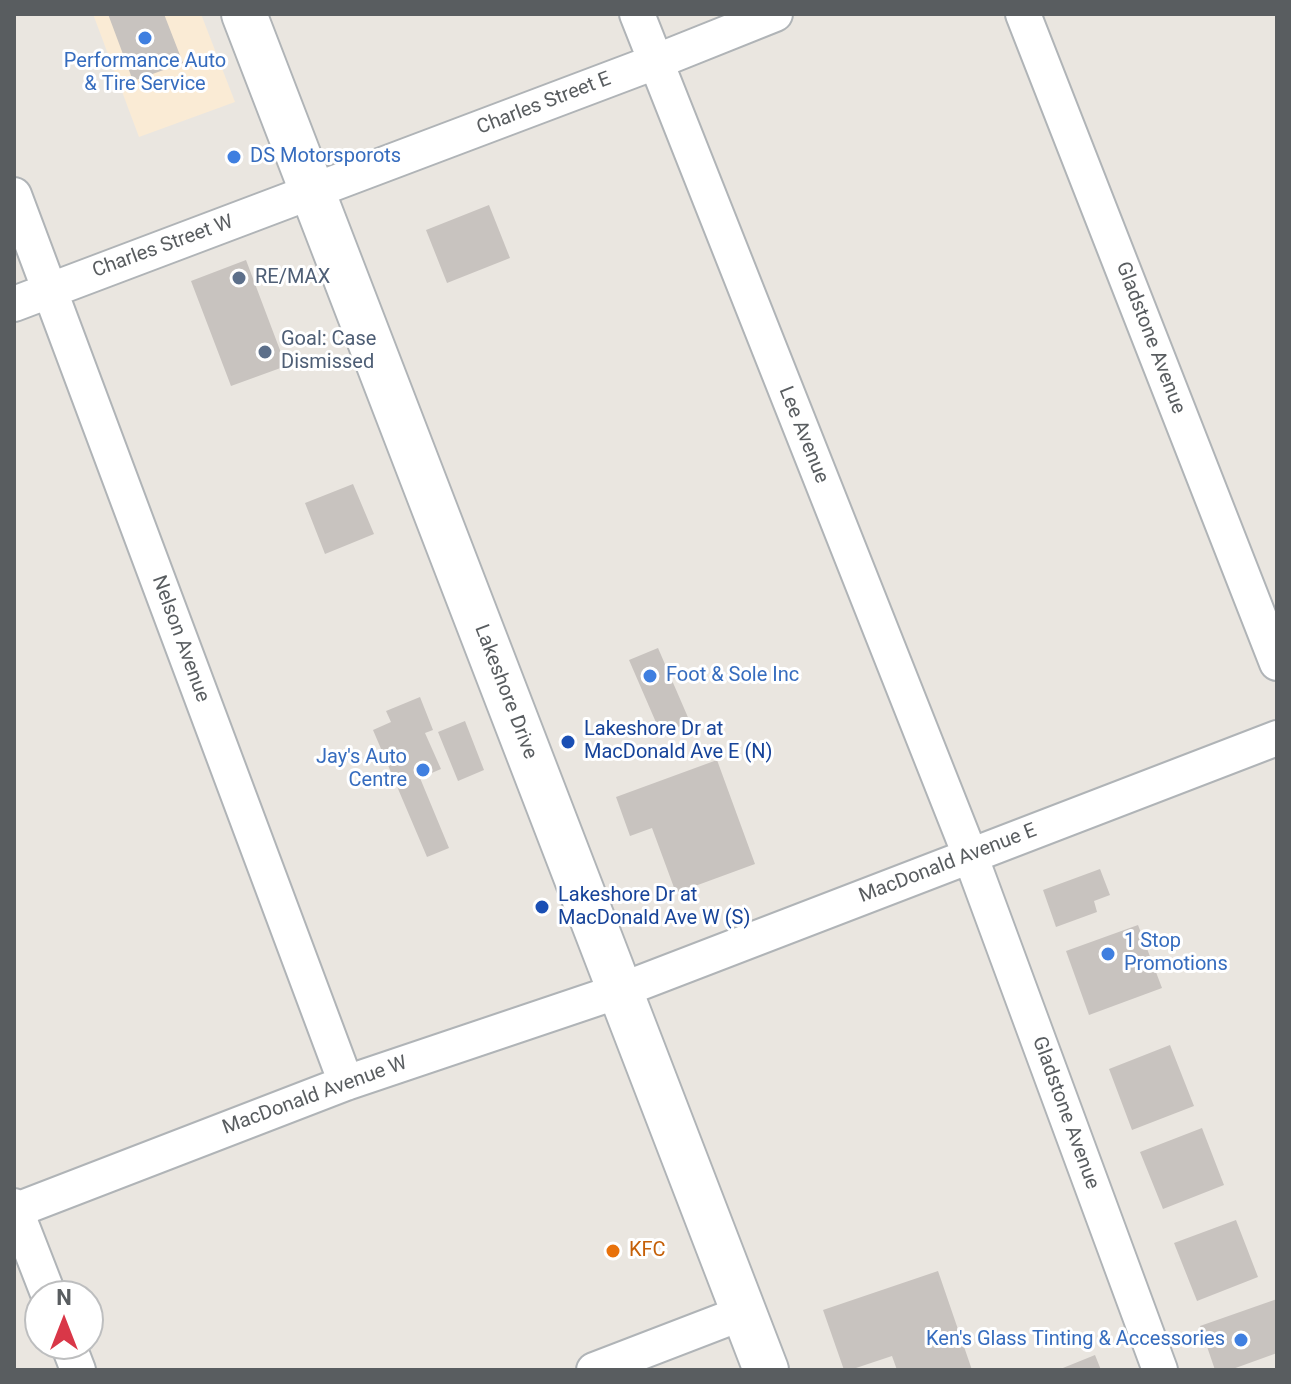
<!DOCTYPE html>
<html>
<head>
<meta charset="utf-8">
<style>
	body { margin:0 }
	#map { position:relative; width:1291px; height:1384px; overflow:hidden; background:#eae6e0; font-family:Roboto,sans-serif }
	canvas { display:block }
	.frame { position:absolute; inset:0; border:16px solid #595d60; pointer-events:none }
	.north { position:absolute; left:24px; top:1280px; width:80px; height:80px; box-sizing:border-box; background:#fff; border:2px solid #bdbebf; border-radius:50%; rotate:0deg; font-size:22px; font-weight:700; line-height:32px; text-align:center; color:#595d60 }
	.north::after { content:''; display:block; margin:auto; width:28px; height:36px; background:#d93748; clip-path:polygon(50% 0,100% 100%,50% 72%,0 100%) }
</style>
</head>
<body>
<div id="map">
<canvas width="1291" height="1384"></canvas>
<div class="frame"></div>
<div class="north">N</div>
</div>
<script>
const ctx = document.querySelector('canvas').getContext('2d');
ctx.lineJoin = 'round';
function fillPath(path, color) {
  ctx.fillStyle = color;
  ctx.fill(path, 'evenodd');
}
function shape(rows) {
  const path = new Path2D();
  for (const r of rows) {
    path.moveTo(r[0], r[1]);
    for (let i = 2; i < r.length; i += 2) path.lineTo(r[i], r[i + 1]);
  }
  return path;
}
function stroke(path, color, width, dash) {
  ctx.strokeStyle = color;
  ctx.lineWidth = width;
  ctx.lineCap = dash ? 'butt' : 'round';
  ctx.setLineDash(dash || []);
  ctx.stroke(path);
}
function write(font, color, halo, rows, align = 'center') {
  ctx.font = font + ' Roboto,sans-serif';
  ctx.lineWidth = 6;
  ctx.setLineDash([]);
  ctx.textBaseline = 'middle';
  ctx.strokeStyle = halo;
  ctx.fillStyle = color;
  for (const [text, x, y, turn = 0] of rows) {
    ctx.save();
    ctx.translate(x, y);
    ctx.rotate((+turn || 0) * Math.PI / 180);
    ctx.textAlign = isNaN(turn) ? turn : align;
    if (halo) ctx.strokeText(text, 0, 0);
    ctx.fillText(text, 0, 0);
    ctx.restore();
  }
}
fillPath(shape([
	[93,14,201,14,235,102,139,137]
]), '#faebd5');
fillPath(shape([
	[108,14,164,14,183,63,133,81],
	[489,205,510,258,447,283,426,230],
	[246,260,286,366,231,386,191,281],
	[353,484,374,534,325,554,305,503],
	[658,648,690,722,661,734,629,660],
	[420,697,433,730,425,733,441,769,420,778,449,848,427,857,373,730,391,722,386,711],
	[465,721,484,770,458,781,438,732],
	[717,760,755,864,676,893,652,828,630,836,616,797],
	[1100,869,1110,895,1094,901,1097,912,1056,927,1043,890],
	[1138,925,1162,988,1089,1015,1066,951],
	[1170,1045,1194,1106,1132,1130,1109,1069],
	[1202,1128,1224,1185,1163,1209,1140,1152],
	[1236,1220,1258,1277,1197,1301,1174,1243],
	[938,1271,972,1370,897,1370,892,1356,850,1370,844,1370,823,1310],
	[1277,1299,1277,1353,1230,1370,1215,1370,1200,1326],
	[1095,1355,1101,1370,1058,1370]
]), '#c8c3bf');
const street = shape([
	[637,14,970,855,1160,1370],
	[1023,14,1277,663],
	[14,195,346,1083],
	[14,304,655,62,775,14],
	[14,1206,49,1296],
	[14,1211,346,1083,619,991,1277,738],
	[68,1344,78,1370],
	[594,1370,745,1312]
]);
const secondary = shape([
	[244,14,766,1370]
]);
stroke(street, '#b0b4b7', 38);
stroke(secondary, '#b0b4b7', 48);
stroke(street, '#fff', 34);
stroke(secondary, '#fff', 44);
for (const [x, y, r, color] of [
	[145,38,8,"#3f7fe0"],
	[234,157,8,"#3f7fe0"],
	[239,278,8,"#5c6f8a"],
	[265,352,8,"#5c6f8a"],
	[650,676,8,"#3f7fe0"],
	[568,742,8,"#1a4fb4"],
	[423,770,8,"#3f7fe0"],
	[542,907,8,"#1a4fb4"],
	[1108,954,8,"#3f7fe0"],
	[613,1251,8,"#e8710a"],
	[1241,1340,8,"#3f7fe0"]
]) {
  const dot = new Path2D();
  dot.arc(x, y, r, 0, 2 * Math.PI);
  ctx.fillStyle = color;
  ctx.fill(dot);
  stroke(dot, '#fff', 3);
}
write('20px', '#366cbe', '#fff', [
	["Performance Auto",145,62,"center"],
	["& Tire Service",145,85,"center"],
	["DS Motorsporots",250,157],
	["Foot & Sole Inc",666,676],
	["Jay's Auto",407,758,"right"],
	["Centre",407,781,"right"],
	["1 Stop",1124,942],
	["Promotions",1124,965],
	["Ken's Glass Tinting & Accessories",1225,1340,"right"]
], 'left');
write('20px', '#595d60', '#fff', [
	["Charles Street E",544,104,-21],
	["Charles Street W",163,247,-20],
	["Gladstone Avenue",1150,338,69],
	["Lee Avenue",803,435,68],
	["Nelson Avenue",180,639,70],
	["Lakeshore Drive",505,692,69],
	["MacDonald Avenue E",948,864,-21],
	["MacDonald Avenue W",315,1096,-20],
	["Gladstone Avenue",1065,1113,70]
]);
write('20px', '#4e5e75', '#fff', [
	["RE/MAX",255,278],
	["Goal: Case",281,340],
	["Dismissed",281,363]
], 'left');
write('20px', '#164399', '#fff', [
	["Lakeshore Dr at",584,730],
	["MacDonald Ave E (N)",584,753],
	["Lakeshore Dr at",558,896],
	["MacDonald Ave W (S)",558,919]
], 'left');
write('20px', '#c56008', '#fff', [
	["KFC",629,1251]
], 'left');
</script>
</body>
</html>
